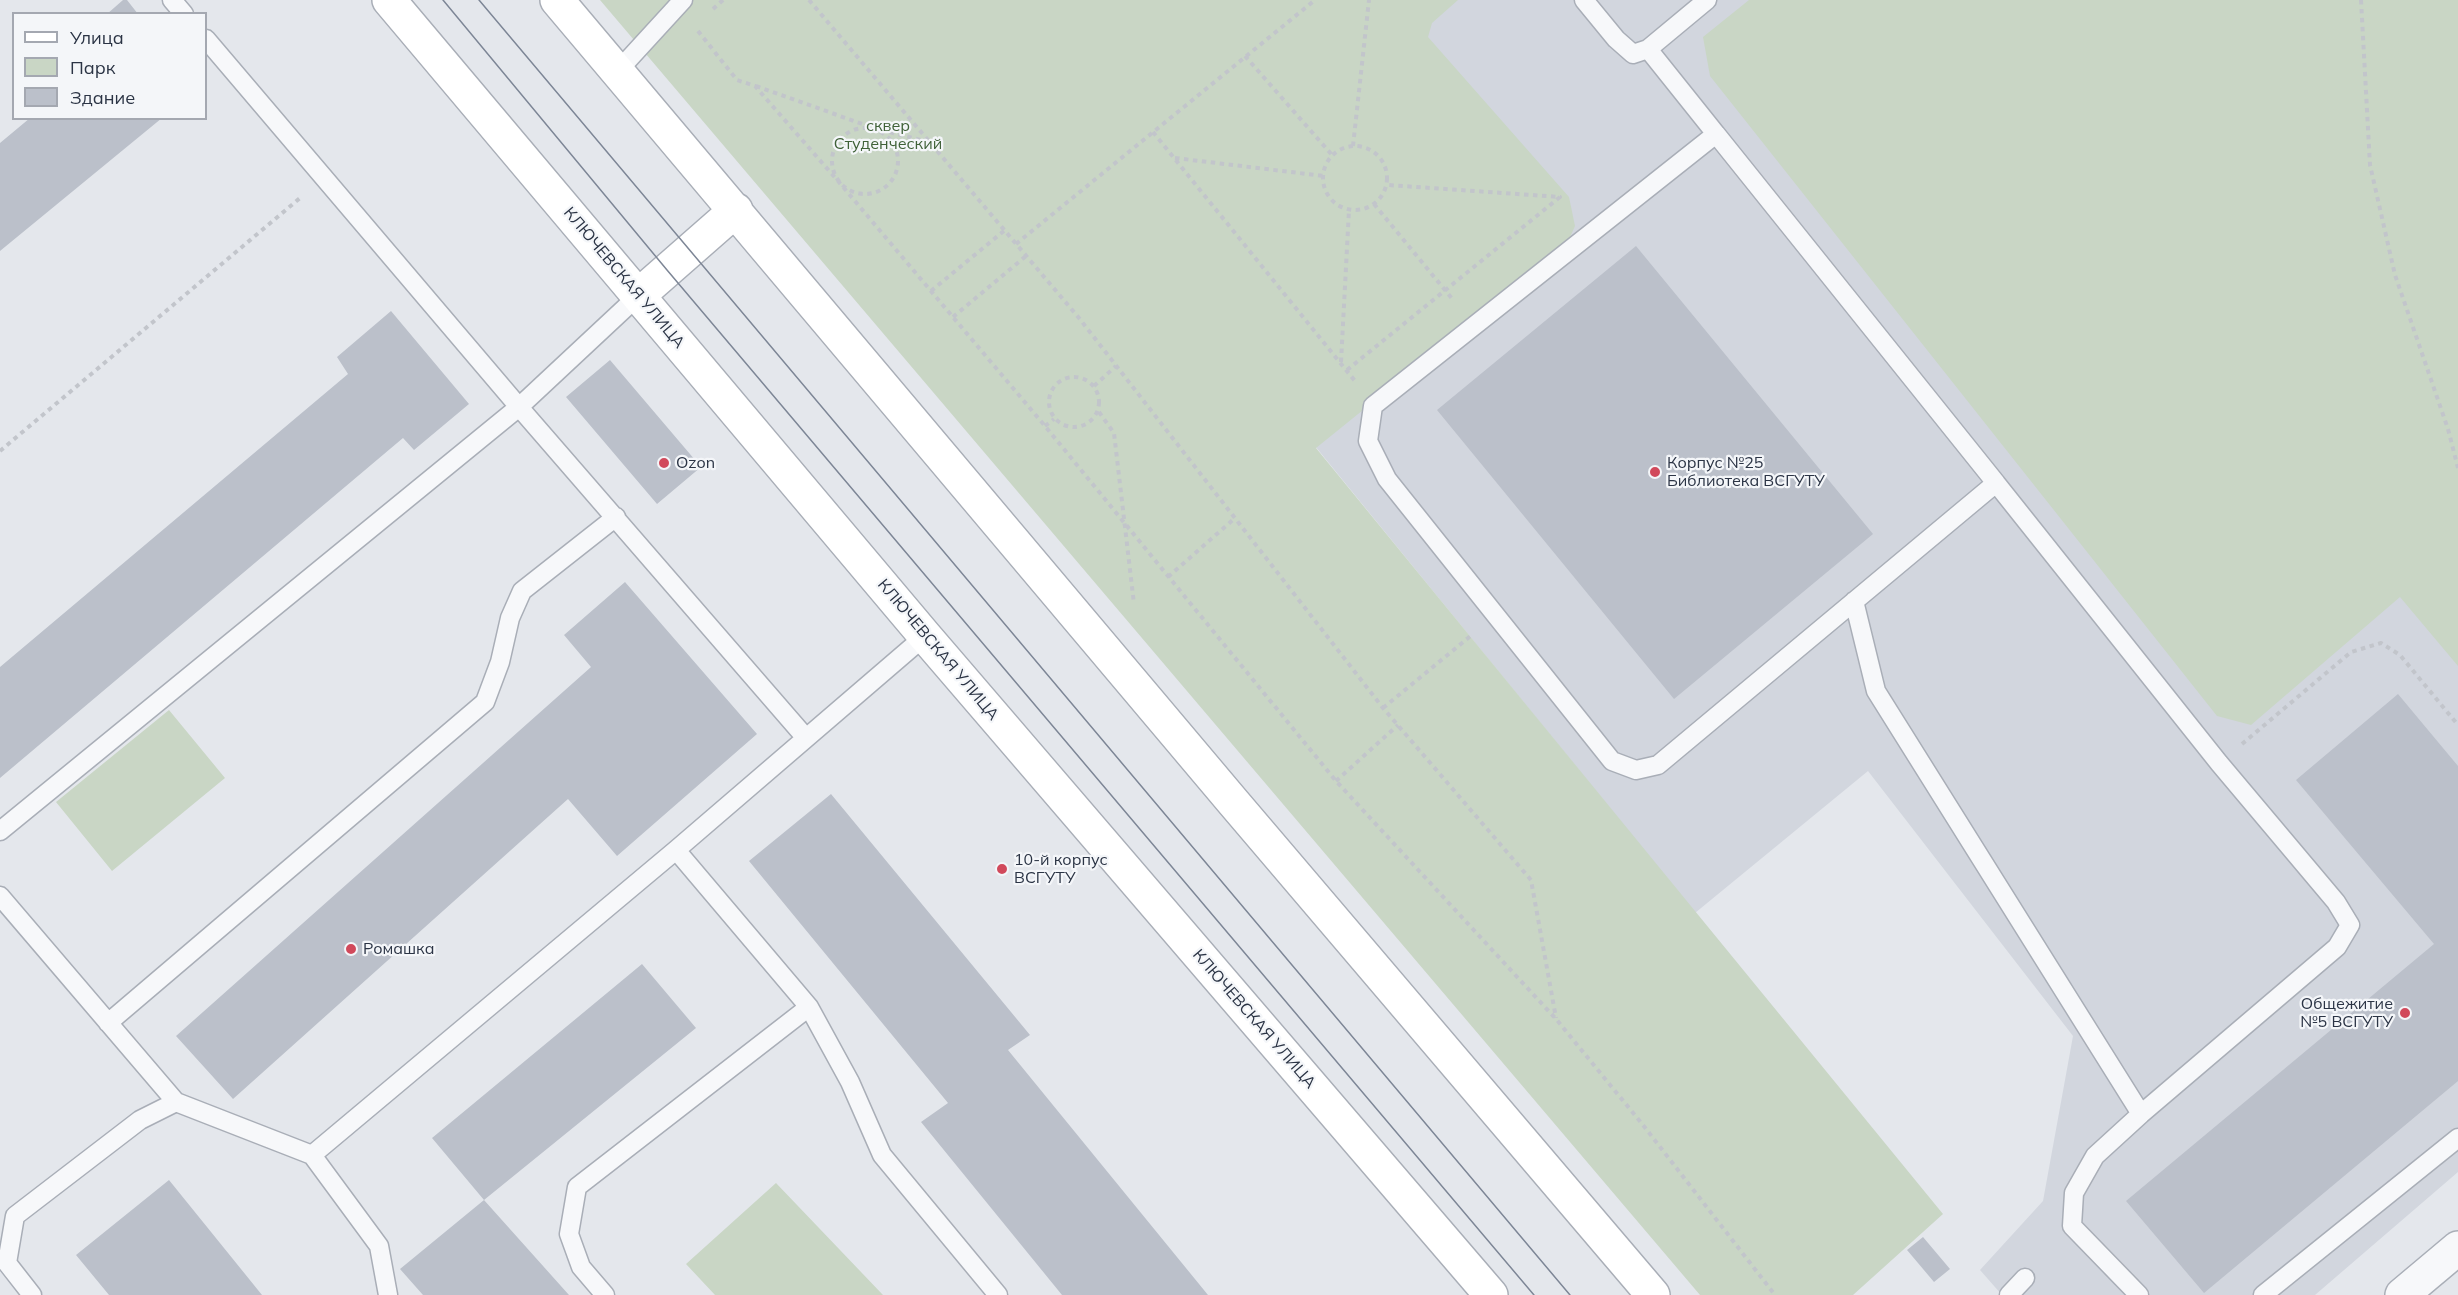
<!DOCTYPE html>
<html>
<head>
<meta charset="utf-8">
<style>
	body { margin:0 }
	#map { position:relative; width:2458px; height:1295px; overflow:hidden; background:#e4e7ec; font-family:Mulish,sans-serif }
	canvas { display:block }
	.legend { position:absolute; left:12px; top:12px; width:195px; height:108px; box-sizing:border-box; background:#f4f6f9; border:2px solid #a4a8b1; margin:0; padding:8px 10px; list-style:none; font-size:18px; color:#2b3445 }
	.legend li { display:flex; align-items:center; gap:12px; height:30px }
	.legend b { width:30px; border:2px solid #a4a8b1 }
</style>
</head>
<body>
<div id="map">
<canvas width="2458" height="1295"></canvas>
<ul class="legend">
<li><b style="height:8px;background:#fff"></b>Улица</li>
<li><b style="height:16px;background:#c9d6c5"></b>Парк</li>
<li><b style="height:16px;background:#bbc0ca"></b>Здание</li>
</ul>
</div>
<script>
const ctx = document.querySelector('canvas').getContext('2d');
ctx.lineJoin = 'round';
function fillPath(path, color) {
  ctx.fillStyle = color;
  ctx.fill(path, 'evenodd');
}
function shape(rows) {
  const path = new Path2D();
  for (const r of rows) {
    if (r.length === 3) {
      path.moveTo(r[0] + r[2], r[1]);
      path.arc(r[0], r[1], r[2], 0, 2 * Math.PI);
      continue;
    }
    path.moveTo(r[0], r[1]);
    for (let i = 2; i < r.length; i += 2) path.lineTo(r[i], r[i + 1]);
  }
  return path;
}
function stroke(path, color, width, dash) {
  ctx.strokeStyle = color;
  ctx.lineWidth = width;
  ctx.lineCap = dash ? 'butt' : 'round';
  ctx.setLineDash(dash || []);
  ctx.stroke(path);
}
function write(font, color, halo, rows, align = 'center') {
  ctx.font = font + ' Mulish,sans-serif';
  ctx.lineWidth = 4.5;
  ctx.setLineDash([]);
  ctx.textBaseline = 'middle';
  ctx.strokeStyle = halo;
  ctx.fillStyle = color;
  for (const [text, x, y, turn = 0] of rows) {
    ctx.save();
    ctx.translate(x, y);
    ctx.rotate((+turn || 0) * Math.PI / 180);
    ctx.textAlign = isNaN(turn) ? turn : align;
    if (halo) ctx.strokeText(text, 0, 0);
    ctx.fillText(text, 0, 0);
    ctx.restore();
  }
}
fillPath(shape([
	[946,0,2458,0,2458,1172,2315,1295,2002,1295,1980,1270,2043,1201,2073,1036,1868,771,1695,913,1097,178]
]), '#d2d6de');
fillPath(shape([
	[600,0,1458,0,1432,23,1428,37,1569,197,1575,226,1566,246,1316,448,1943,1214,1853,1295,1700,1295],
	[1749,0,2458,0,2458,666,2400,597,2251,725,2217,716,1710,76,1703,37],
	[169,710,225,778,112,871,56,802],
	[776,1183,883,1295,715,1295,686,1264]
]), '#c9d6c5');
fillPath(shape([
	[123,0,127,0,138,14,107,14],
	[30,118,162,118,0,251,0,143],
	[1636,246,1873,534,1674,699,1437,410],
	[391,311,469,404,414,450,403,438,0,778,0,667,348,374,337,357],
	[610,360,701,467,657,504,566,397],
	[625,582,757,734,617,856,568,799,233,1099,176,1036,591,667,564,635],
	[2398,694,2458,766,2458,1081,2204,1293,2126,1201,2434,944,2296,780],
	[831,794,1030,1035,1008,1050,1208,1295,1062,1295,921,1122,948,1103,749,861],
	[642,964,696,1028,484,1200,432,1138],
	[169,1180,262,1295,109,1295,76,1255],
	[484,1200,569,1295,423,1295,400,1269],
	[1923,1237,1950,1269,1934,1282,1907,1250]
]), '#bbc0ca');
const service = shape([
	[172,0,184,14],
	[1584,0,1616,39,1633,54,1648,49,1707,0],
	[206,39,519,407,806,738],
	[1648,49,1716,134,1373,406,1368,441,1387,479,1612,761,1636,770,1658,765,1996,483,2219,763,2336,902,2350,925,2337,947,2141,1114,2095,1156,2074,1193,2072,1226,2139,1295],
	[617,72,683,0],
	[1716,134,1996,483],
	[1854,601,1876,691,2141,1114],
	[0,831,519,407,639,295],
	[676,850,809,1007,850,1082,882,1155,998,1295],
	[0,896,176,1102],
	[108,1023,485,702,500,662,510,618,522,591,616,517],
	[312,1155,676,850,925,636],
	[32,1295,7,1263,15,1216,140,1120,176,1102,312,1155,379,1246,388,1295],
	[605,1295,581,1267,569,1234,577,1187,809,1007],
	[2009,1295,2025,1278],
	[2263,1295,2458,1138]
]);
const minor = shape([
	[2402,1295,2458,1248]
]);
const secondary = shape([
	[389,0,925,636,1491,1295],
	[557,0,1234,803,1653,1295],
	[639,295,736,210]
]);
stroke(service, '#a9aeb7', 21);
stroke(minor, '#a9aeb7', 36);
stroke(secondary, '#a9aeb7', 36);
stroke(shape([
	[809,0,1079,318,1383,708,1531,880,1556,1018],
	[2361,0,2370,165,2395,275,2448,429,2458,468],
	[713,9,723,0],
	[698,31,737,80,755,86,838,181,1045,426,1336,781,1556,1019,1643,1125,1775,1295],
	[1245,56,1333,156],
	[756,86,868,126],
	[865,161,33],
	[881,130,929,142],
	[1153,132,1355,381],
	[1355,178,32],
	[1353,146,1369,0],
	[1175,158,1324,176],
	[1374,204,1454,301],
	[1016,244,1315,0],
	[931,291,1005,230],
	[953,317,1026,256],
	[1341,362,1349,210],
	[1347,370,1560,197,1388,185],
	[1074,402,25],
	[1094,386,1116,366],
	[1099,412,1114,433,1134,604],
	[1045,426,1054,419],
	[0,451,300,198],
	[1168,577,1235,518],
	[1383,708,1473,634],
	[2242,744,2351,652,2381,643,2400,655,2458,725],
	[1336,781,1398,725]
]), '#c2c5cb', 4, [4.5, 4.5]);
stroke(service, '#f7f8fa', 18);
stroke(minor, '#f7f8fa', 33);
stroke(secondary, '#fff', 33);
stroke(shape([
	[443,0,667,270,1534,1295],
	[479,0,1570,1295]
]), '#7d8696', 1.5);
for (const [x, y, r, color] of [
	[664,463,6,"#d1495b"],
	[1655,472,6,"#d1495b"],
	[1002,869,6,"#d1495b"],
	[351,949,6,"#d1495b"],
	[2405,1013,6,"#d1495b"]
]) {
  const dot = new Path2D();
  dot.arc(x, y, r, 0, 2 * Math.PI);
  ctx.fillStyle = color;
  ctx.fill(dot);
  stroke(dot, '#f4f6f9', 2);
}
write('16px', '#3f6138', '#f4f6f9', [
	["сквер",888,126],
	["Студенческий",888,144]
]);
write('16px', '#2b3445', '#f4f6f9', [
	["КЛЮЧЕВСКАЯ УЛИЦА",624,278,50],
	["КЛЮЧЕВСКАЯ УЛИЦА",938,650,50],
	["КЛЮЧЕВСКАЯ УЛИЦА",1254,1019,49]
]);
write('16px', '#2b3445', '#f4f6f9', [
	["Ozon",676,463],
	["Корпус №25",1667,463],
	["Библиотека ВСГУТУ",1667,481],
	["10-й корпус",1014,860],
	["ВСГУТУ",1014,878],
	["Ромашка",363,949],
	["Общежитие",2393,1004,"right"],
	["№5 ВСГУТУ",2393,1022,"right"]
], 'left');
</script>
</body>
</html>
